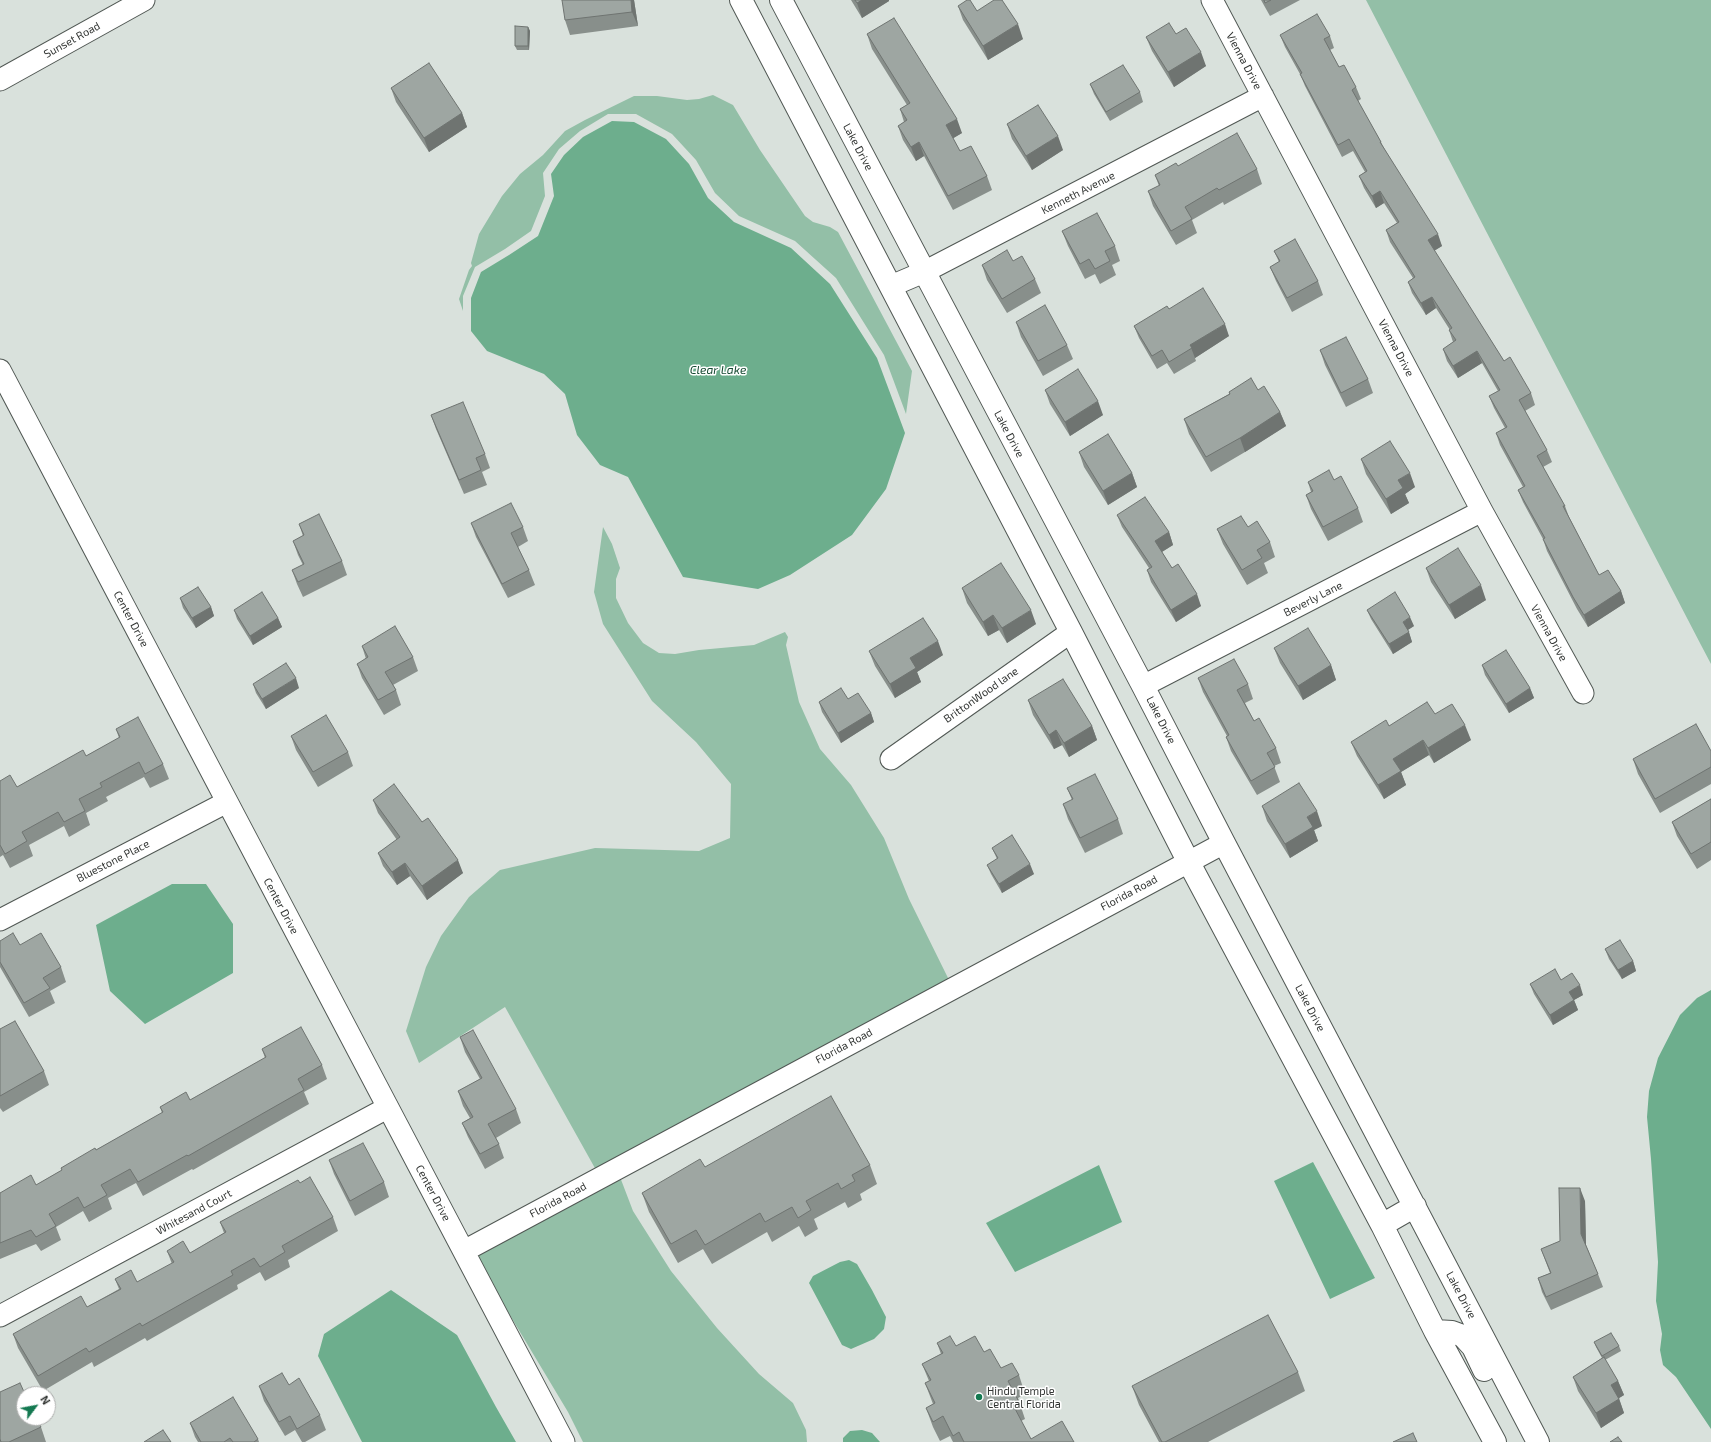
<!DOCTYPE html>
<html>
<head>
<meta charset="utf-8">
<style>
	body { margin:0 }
	#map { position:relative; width:1711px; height:1442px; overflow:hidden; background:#d9e1dc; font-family:"Exo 2",sans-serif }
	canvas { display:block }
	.north { position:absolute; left:16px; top:1386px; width:40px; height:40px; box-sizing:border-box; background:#fff; border:1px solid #adaead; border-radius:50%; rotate:58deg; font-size:11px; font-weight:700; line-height:16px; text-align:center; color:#323533 }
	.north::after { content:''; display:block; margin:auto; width:14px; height:18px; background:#147951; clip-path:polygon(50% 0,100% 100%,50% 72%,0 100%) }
</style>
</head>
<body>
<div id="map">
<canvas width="1711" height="1442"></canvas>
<div class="north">N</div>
</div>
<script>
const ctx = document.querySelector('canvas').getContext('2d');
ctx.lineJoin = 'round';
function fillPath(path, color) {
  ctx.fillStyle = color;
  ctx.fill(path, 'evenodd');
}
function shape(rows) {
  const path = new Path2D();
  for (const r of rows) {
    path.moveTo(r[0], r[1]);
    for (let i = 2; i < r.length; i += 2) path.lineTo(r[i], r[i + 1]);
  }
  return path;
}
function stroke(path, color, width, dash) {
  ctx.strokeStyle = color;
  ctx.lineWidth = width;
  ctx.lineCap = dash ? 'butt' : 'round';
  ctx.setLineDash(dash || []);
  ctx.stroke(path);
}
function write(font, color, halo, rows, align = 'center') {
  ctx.font = font + ' "Exo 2",sans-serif';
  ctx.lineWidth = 3;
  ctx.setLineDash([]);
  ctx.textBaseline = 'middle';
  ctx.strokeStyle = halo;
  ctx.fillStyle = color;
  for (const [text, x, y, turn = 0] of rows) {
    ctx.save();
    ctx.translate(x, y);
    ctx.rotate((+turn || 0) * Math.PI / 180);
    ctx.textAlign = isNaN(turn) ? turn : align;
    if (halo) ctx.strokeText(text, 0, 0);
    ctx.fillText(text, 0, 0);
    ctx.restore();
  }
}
fillPath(shape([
	[1366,0,1711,0,1711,664,1701,645],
	[713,95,733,105,760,150,805,216,813,222,830,227,838,232,912,371,906,414,884,355,836,278,795,241,739,216,715,193,696,160,672,134,636,114,608,114,580,131,559,149,543,173,545,196,531,231,505,249,475,267,463,296,463,311,459,299,469,270,472,266,471,263,479,234,502,196,520,174,543,155,565,131,585,120,634,96,657,96,687,100,699,99],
	[603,527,612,544,620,568,616,579,616,598,628,623,643,643,659,653,675,654,699,650,754,645,785,632,788,637,786,645,799,702,820,749,851,785,884,838,909,899,949,980,596,1170,505,1007,419,1063,406,1031,426,967,441,936,469,897,500,870,595,848,699,851,730,838,731,784,696,742,652,701,603,624,594,592],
	[620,1177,633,1211,671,1271,717,1328,759,1374,793,1403,806,1430,807,1442,583,1442,568,1412,505,1307,477,1254]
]), '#93bfa7');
fillPath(shape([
	[612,121,634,122,666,139,689,164,708,198,734,222,791,248,830,284,877,358,905,433,886,489,852,535,790,575,758,589,683,577,628,477,600,465,577,435,565,394,544,374,487,351,471,331,471,298,481,272,509,255,538,236,554,196,551,174,564,155,583,137],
	[172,884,206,884,233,924,233,973,145,1024,110,991,96,925],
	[1711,990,1711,1429,1676,1377,1663,1365,1660,1350,1662,1334,1656,1301,1658,1262,1651,1159,1647,1117,1649,1091,1658,1058,1680,1015,1697,998],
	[1313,1162,1375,1278,1330,1299,1274,1181],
	[1099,1165,1122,1222,1015,1272,986,1223],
	[849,1260,857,1264,872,1290,886,1317,884,1329,874,1339,851,1349,842,1345,809,1283,813,1276,840,1262],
	[391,1290,457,1335,496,1407,516,1442,362,1442,318,1356,324,1334],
	[862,1430,872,1433,880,1442,843,1442,843,1438,850,1431]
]), '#6dae8d');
const minor = shape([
	[1212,0,1482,511,1583,693],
	[0,80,144,0],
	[891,286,924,272,1263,96],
	[0,370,564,1442],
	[1143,686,1482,511],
	[891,759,1071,632],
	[0,920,227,802],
	[464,1251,1224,843],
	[0,1316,387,1108]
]);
const major = shape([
	[741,0,1071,632,1188,861,1382,1225,1435,1331,1495,1442],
	[781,0,1143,686,1224,843,1538,1442],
	[1382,1225,1415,1206],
	[1435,1331,1452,1332,1463,1336,1473,1347,1484,1370]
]);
stroke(minor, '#515854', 23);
stroke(major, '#515854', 24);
stroke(minor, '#fff', 21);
stroke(major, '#fff', 22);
fillPath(shape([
	[634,0,638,26,570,35,565,20],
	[851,0,889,0,889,1,862,18],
	[1261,0,1300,0,1270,16],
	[958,6,977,11,1023,39,988,60,963,20],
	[528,27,530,31,529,50,517,50,515,46],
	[867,34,962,133,953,138,960,151,987,176,992,190,953,210,924,156,916,161,903,140,898,126,904,122,900,109,907,105,872,49],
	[1176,34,1206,66,1174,87,1152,51,1146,37],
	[1280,35,1330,36,1334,48,1330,50,1339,67,1356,87,1361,99,1358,101,1381,142,1384,148,1442,246,1434,251,1504,361,1531,393,1535,405,1525,411,1547,450,1552,462,1543,467,1565,506,1569,517,1599,575,1621,591,1625,603,1588,627,1577,609,1547,551,1543,539,1523,502,1518,490,1523,487,1500,445,1496,433,1505,428,1494,408,1489,396,1498,391,1482,363,1458,378,1447,361,1443,349,1453,342,1449,330,1450,330,1436,308,1426,315,1412,293,1408,282,1413,278,1390,242,1386,230,1397,223,1384,203,1376,208,1364,188,1359,176,1365,172,1353,151,1342,157,1305,86,1300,74,1285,47],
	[1090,84,1140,92,1143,102,1110,121,1094,94],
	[391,88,462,113,467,127,429,152,396,102],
	[1007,124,1063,150,1032,170,1012,139],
	[1178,166,1257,169,1262,184,1224,205,1223,202,1192,220,1197,233,1176,245,1153,206,1148,191,1159,186,1155,175],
	[1062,231,1115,246,1120,261,1112,265,1116,275,1100,284,1095,274,1085,279,1068,246],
	[1274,251,1318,281,1323,295,1292,312,1276,281,1270,267,1279,262],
	[1013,261,1035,279,1041,293,1007,313,987,280,982,265],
	[1169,309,1229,336,1195,358,1196,361,1174,374,1167,363,1157,369,1139,338,1134,326],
	[1016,322,1067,345,1073,359,1043,376,1021,337],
	[1320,350,1368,379,1373,393,1346,407,1325,365],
	[1045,390,1103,415,1070,436,1050,404],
	[1258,390,1280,412,1286,426,1245,452,1211,472,1189,434,1184,419,1229,394,1229,392],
	[431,415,485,454,490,468,482,472,487,485,464,494,436,429],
	[1079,452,1132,473,1137,487,1108,505,1084,467],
	[1361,459,1415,487,1405,494,1409,503,1391,514,1366,474],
	[1334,480,1358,508,1363,522,1328,541,1311,509,1306,495,1311,492,1308,482],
	[1117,515,1169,532,1173,545,1162,552,1172,568,1201,606,1176,622,1151,582,1147,570,1149,568,1122,527],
	[471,523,523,527,528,541,518,547,529,570,535,585,508,598,476,537],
	[299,524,342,561,347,575,303,597,297,584,292,570,303,565,298,555,293,541,303,536],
	[1248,527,1270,542,1275,557,1264,563,1268,573,1247,585,1223,544,1217,529],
	[1426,568,1486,600,1455,619,1431,582],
	[962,588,1036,624,1007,643,999,630,988,636,967,603],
	[180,598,211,607,214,616,196,628,183,608],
	[234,610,278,618,282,627,253,645,237,619],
	[1367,610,1414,626,1408,630,1412,642,1393,654,1371,619],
	[362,646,413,657,418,671,393,685,396,690,401,705,384,715,362,678,357,664,366,659],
	[1274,648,1331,665,1336,680,1303,700,1280,663],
	[869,651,943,655,917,672,921,682,895,698,875,666],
	[1482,665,1530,688,1534,698,1509,713,1485,675],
	[1198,678,1248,684,1253,699,1245,703,1254,721,1276,748,1281,763,1274,766,1280,782,1257,795,1231,751,1226,737,1227,736,1203,692],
	[253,684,299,688,266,709,256,693],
	[848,699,871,713,874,722,841,743,822,712,819,702],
	[1028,700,1092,726,1097,740,1069,757,1062,745,1054,749,1033,715],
	[1435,714,1471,740,1434,763,1429,755,1401,772,1406,785,1384,799,1357,756,1351,742,1389,726],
	[116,729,163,764,169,779,150,788,144,777,106,797,108,801,86,813,90,825,69,837,64,826,29,845,33,856,10,868,3,855,0,857,0,781,17,787,86,756,119,738],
	[291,736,348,752,353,766,318,787,296,750],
	[1711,751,1711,784,1660,813,1638,774,1633,759],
	[1067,788,1118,819,1123,834,1085,853,1068,819,1063,804,1072,800],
	[1711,799,1711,860,1697,869,1677,836,1672,822],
	[373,800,422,822,463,873,427,900,410,876,397,885,383,866,378,853,397,840,378,813],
	[1262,806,1322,826,1314,830,1318,841,1290,858,1267,821],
	[992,848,1034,874,1002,893,991,874,987,865,997,859],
	[0,941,20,945,61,967,66,982,50,991,55,1003,29,1017,0,967],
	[1605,949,1633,961,1636,971,1622,979,1609,959],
	[1561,980,1583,995,1574,1000,1578,1010,1553,1025,1534,994,1530,984],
	[0,1029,44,1071,49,1085,3,1112,0,1108],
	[460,1037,516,1109,521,1123,496,1138,499,1144,504,1158,485,1169,468,1137,462,1123,470,1118,463,1106,458,1091,480,1079,465,1052],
	[262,1049,322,1065,327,1079,304,1092,309,1104,193,1170,192,1169,143,1196,136,1183,108,1198,112,1209,89,1222,83,1211,56,1227,61,1240,41,1251,36,1244,0,1259,0,1193,36,1185,62,1170,61,1168,96,1150,162,1113,160,1107,190,1100,265,1058],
	[329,1160,384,1182,389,1197,355,1216,334,1174],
	[870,1165,877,1184,860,1194,862,1200,848,1208,845,1202,814,1219,818,1229,805,1237,799,1226,772,1242,767,1232,712,1264,703,1249,678,1263,649,1212,642,1193,705,1167],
	[300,1183,333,1217,338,1231,288,1260,290,1267,265,1281,260,1272,237,1285,238,1289,147,1341,145,1338,94,1367,92,1362,43,1391,18,1348,13,1334,87,1307,119,1289,115,1279,137,1282,172,1264,167,1251,190,1253,224,1233,220,1222],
	[1585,1201,1586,1245,1598,1274,1603,1287,1551,1310,1542,1292,1538,1278,1550,1273,1541,1249,1560,1241],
	[1594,1342,1619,1346,1621,1351,1605,1360,1618,1381,1624,1395,1619,1398,1624,1413,1601,1428,1578,1391,1573,1377,1602,1358,1596,1347],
	[937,1343,984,1352,1001,1368,1019,1375,1025,1394,1018,1398,1025,1419,1021,1421,1031,1439,1074,1442,953,1442,950,1436,940,1441,933,1427,926,1408,933,1404,925,1383,929,1381,922,1364,941,1354],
	[1298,1372,1305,1391,1208,1442,1159,1442,1139,1405,1132,1386],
	[289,1385,320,1415,326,1430,305,1442,302,1442,295,1430,285,1436,264,1401,259,1386],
	[0,1392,41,1427,46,1442,0,1442],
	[190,1423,258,1439,259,1442,198,1442,195,1437]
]), '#888f8b');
fillPath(shape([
	[631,0,634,0,638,26,632,12],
	[862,0,889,0,889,1,862,18,857,3],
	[1018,24,1023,39,988,60,983,46],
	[528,27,530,31,529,50,528,46],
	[1201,52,1206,66,1174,87,1168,72],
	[462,113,467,127,429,152,424,138],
	[957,119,962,133,952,139,946,125],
	[1058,136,1063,150,1032,170,1026,156],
	[919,142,924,156,916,161,911,147],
	[1380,191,1384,203,1376,208,1372,196],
	[1438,234,1442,246,1432,252,1428,240],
	[1432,297,1436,308,1426,315,1421,303],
	[1225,324,1229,336,1195,358,1190,345],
	[1477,351,1482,363,1458,378,1453,366],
	[1098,401,1103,415,1070,436,1065,422],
	[1280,412,1286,426,1245,452,1240,438],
	[1132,473,1137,487,1108,505,1103,491],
	[1410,473,1415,487,1405,494,1409,503,1391,514,1386,499,1398,480],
	[1169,532,1173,545,1160,553,1155,541],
	[1481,585,1486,600,1455,619,1449,605],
	[1621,591,1625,603,1588,627,1584,615],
	[1197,594,1201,606,1176,622,1171,610],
	[211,607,214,616,196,628,192,618],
	[1031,610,1036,624,1007,643,1002,628],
	[993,615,999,630,988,636,983,622],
	[1410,617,1414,626,1406,631,1403,622],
	[278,618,282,627,253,645,250,636],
	[1409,632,1412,642,1393,654,1389,644],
	[938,641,943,655,917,672,921,682,895,698,890,684,910,658],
	[1331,665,1336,680,1303,700,1298,686],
	[296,678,299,688,266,709,262,699],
	[1530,688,1534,698,1509,713,1506,704],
	[871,713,874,722,841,743,838,733],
	[1465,725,1471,740,1434,763,1428,748],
	[1092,726,1097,740,1069,757,1064,743],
	[1056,730,1062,745,1054,749,1049,735],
	[1423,740,1429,755,1401,772,1406,785,1384,799,1378,785,1393,759],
	[1317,811,1322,826,1314,830,1318,841,1290,858,1285,844,1307,817],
	[458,860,463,873,427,900,422,886],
	[405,863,410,876,397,885,392,872],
	[1030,864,1034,874,1002,893,999,884],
	[1633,961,1636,971,1622,979,1618,970],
	[1580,985,1583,995,1574,1000,1578,1010,1553,1025,1550,1015,1569,992],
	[1580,1188,1585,1201,1586,1247,1581,1234],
	[1618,1381,1624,1395,1616,1400,1611,1385],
	[1619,1399,1624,1413,1601,1428,1596,1413]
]), '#6f7471');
const building = shape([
	[562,0,631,0,632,12,565,20,562,0],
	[855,0,862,0,857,3,855,0],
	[967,0,970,0,977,11,994,0,1002,0,1018,24,983,46,958,6,967,0],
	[1264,0,1271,0,1265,3,1264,0],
	[1317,14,1330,36,1324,39,1339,67,1344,65,1356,87,1352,90,1381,142,1380,142,1438,234,1428,240,1504,361,1510,357,1531,393,1519,400,1547,450,1537,456,1565,506,1563,506,1599,575,1608,570,1621,591,1584,615,1573,597,1543,539,1545,538,1518,490,1525,486,1496,433,1507,427,1489,396,1500,390,1477,351,1453,366,1443,349,1456,340,1449,330,1452,328,1432,297,1421,303,1408,282,1415,277,1386,230,1399,222,1380,191,1372,196,1359,176,1367,171,1349,139,1338,145,1300,74,1302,73,1280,35,1317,14],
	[894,18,957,119,946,125,960,151,971,146,987,176,948,196,919,142,911,147,898,126,907,120,900,109,910,103,867,34,894,18],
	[1169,23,1176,34,1186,28,1201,52,1168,72,1146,37,1169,23],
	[515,26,528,27,528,46,515,46,515,26],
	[429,63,462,113,424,138,391,88,429,63],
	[1123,65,1140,92,1106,112,1090,84,1123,65],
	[1038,105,1058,136,1026,156,1007,124,1038,105],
	[1237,133,1257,169,1219,190,1217,188,1185,207,1192,219,1171,231,1148,191,1160,185,1155,175,1176,163,1178,166,1237,133],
	[1097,213,1115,246,1105,251,1110,261,1095,269,1089,259,1080,264,1062,231,1097,213],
	[1295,239,1318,281,1287,298,1270,267,1280,261,1274,251,1295,239],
	[1007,250,1013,261,1022,256,1035,279,1002,299,982,265,1007,250],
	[1203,288,1225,324,1190,345,1192,348,1169,362,1162,350,1152,356,1134,326,1167,306,1169,309,1203,288],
	[1045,305,1067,345,1038,361,1016,322,1045,305],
	[1346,337,1368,379,1341,393,1320,350,1346,337],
	[1078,369,1098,401,1065,422,1045,390,1078,369],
	[1251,378,1258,390,1264,386,1280,412,1240,438,1206,457,1184,419,1230,394,1229,392,1251,378],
	[463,402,485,454,476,458,481,470,459,480,431,415,463,402],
	[1108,434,1132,473,1103,491,1079,452,1108,434],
	[1390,441,1410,473,1398,480,1403,488,1386,499,1361,459,1390,441],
	[1329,470,1334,480,1341,476,1358,508,1323,527,1306,495,1313,491,1308,482,1329,470],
	[1145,497,1169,532,1155,541,1172,568,1178,564,1197,594,1171,610,1147,570,1152,567,1117,515,1145,497],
	[511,503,523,527,511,533,529,570,502,584,471,523,511,503],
	[319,514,342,561,298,582,292,570,304,564,293,541,304,535,299,524,319,514],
	[1241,516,1248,527,1257,521,1270,542,1257,550,1262,558,1242,570,1217,529,1241,516],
	[1458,548,1481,585,1449,605,1426,568,1458,548],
	[1001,563,1031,610,1002,628,993,615,983,622,962,588,1001,563],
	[198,587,211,607,192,618,180,598,198,587],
	[262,592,278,618,250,636,234,610,262,592],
	[1395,592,1410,617,1403,622,1409,632,1389,644,1367,610,1395,592],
	[923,618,938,641,910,658,916,668,890,684,869,651,923,618],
	[395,626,413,657,385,672,396,690,378,700,357,664,368,657,362,646,395,626],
	[1308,628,1331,665,1298,686,1274,648,1308,628],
	[1506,650,1530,688,1506,704,1482,665,1506,650],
	[1234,659,1248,684,1237,690,1254,721,1259,718,1276,748,1267,753,1275,767,1251,781,1226,737,1229,735,1198,678,1234,659],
	[286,663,296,678,262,699,253,684,286,663],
	[1063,679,1092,726,1064,743,1056,730,1049,735,1028,700,1063,679],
	[841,688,848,699,858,693,871,713,838,733,819,702,841,688],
	[1427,702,1435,714,1452,704,1465,725,1428,748,1423,740,1393,759,1401,771,1378,785,1351,742,1386,720,1389,726,1427,702],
	[326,715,348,752,313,772,291,736,326,715],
	[138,717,163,764,145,774,139,762,100,783,102,787,79,799,85,811,64,822,58,812,22,832,27,841,5,854,0,845,0,781,10,775,17,787,83,750,86,756,120,737,116,729,138,717],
	[1696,724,1711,751,1711,767,1655,799,1633,759,1696,724],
	[1095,774,1118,819,1080,838,1063,804,1073,799,1067,788,1095,774],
	[1299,783,1317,811,1307,817,1313,827,1285,844,1262,806,1299,783],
	[394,784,422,822,428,818,458,860,422,886,405,863,392,872,378,853,400,837,373,800,394,784],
	[1711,799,1711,842,1691,854,1672,822,1711,799],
	[1012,835,1030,864,999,884,987,865,998,858,992,848,1012,835],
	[13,933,20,945,41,933,61,967,43,978,50,988,24,1003,0,962,0,941,13,933],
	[1620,940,1633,961,1618,970,1605,949,1620,940],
	[1555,969,1561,980,1572,973,1580,985,1569,992,1574,1000,1550,1015,1530,984,1555,969],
	[15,1021,44,1071,0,1096,0,1029,15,1021],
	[301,1027,322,1065,298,1079,304,1090,188,1156,187,1155,138,1182,130,1169,101,1185,107,1195,84,1208,78,1197,49,1214,56,1226,36,1237,31,1230,0,1243,0,1193,31,1175,36,1185,62,1170,61,1168,95,1148,96,1150,163,1112,160,1107,186,1092,190,1100,266,1057,262,1049,301,1027],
	[473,1030,516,1109,488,1124,499,1144,480,1154,462,1123,473,1117,458,1091,482,1078,460,1037,473,1030],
	[831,1096,870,1165,852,1175,855,1181,841,1189,838,1183,806,1201,811,1210,798,1218,792,1207,765,1222,760,1213,705,1245,696,1230,671,1244,642,1193,700,1159,705,1167,831,1096],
	[363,1143,384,1182,350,1201,329,1160,363,1143],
	[310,1177,333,1217,282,1246,285,1252,260,1267,254,1258,231,1271,233,1275,142,1326,140,1323,89,1352,86,1348,38,1376,13,1334,81,1296,87,1307,121,1289,115,1279,131,1270,137,1282,174,1262,167,1251,183,1241,190,1253,226,1232,220,1222,298,1180,300,1183,310,1177],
	[1559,1188,1580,1188,1581,1234,1598,1274,1546,1297,1538,1278,1551,1273,1541,1249,1560,1241,1559,1188],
	[1268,1315,1298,1372,1165,1442,1162,1442,1132,1386,1268,1315],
	[1611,1333,1619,1346,1602,1356,1594,1342,1611,1333],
	[950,1336,956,1346,975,1336,984,1352,990,1349,1001,1368,1012,1363,1019,1375,1008,1381,1018,1400,1012,1403,1031,1439,1062,1421,1074,1442,964,1442,959,1432,953,1436,943,1416,933,1422,926,1408,935,1403,925,1383,931,1380,922,1364,943,1353,937,1343,950,1336],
	[1604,1357,1618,1381,1611,1385,1619,1399,1596,1413,1573,1377,1604,1357],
	[282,1373,289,1385,299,1378,320,1415,297,1429,290,1416,279,1422,259,1386,282,1373],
	[20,1383,25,1394,24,1394,24,1418,36,1418,41,1427,9,1442,1,1442,0,1439,0,1392,20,1383],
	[233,1397,258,1439,254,1442,233,1442,230,1438,224,1442,201,1442,190,1423,233,1397],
	[163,1430,171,1442,144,1442,163,1430],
	[1413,1433,1417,1442,1393,1442,1413,1433],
	[1618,1437,1622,1442,1610,1442,1618,1437]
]);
fillPath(building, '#9ea6a2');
stroke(building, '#6f7471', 1);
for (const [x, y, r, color] of [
	[979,1397,4,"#147951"]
]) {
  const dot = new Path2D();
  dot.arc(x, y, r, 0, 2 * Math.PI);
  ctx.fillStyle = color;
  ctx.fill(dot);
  stroke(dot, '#fff', 1.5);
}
write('11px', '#323533', '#fff', [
	["Sunset Road",72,40,-29],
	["Vienna Drive",1244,61,62],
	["Lake Drive",858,147,62],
	["Kenneth Avenue",1078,193,-27],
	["Vienna Drive",1396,348,62],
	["Lake Drive",1009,434,62],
	["Beverly Lane",1313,599,-27],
	["Center Drive",131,619,62],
	["Vienna Drive",1549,633,61],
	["BrittonWood lane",981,695,-35],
	["Lake Drive",1161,720,63],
	["Bluestone Place",113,861,-27],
	["Florida Road",1129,893,-28],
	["Center Drive",281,906,62],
	["Lake Drive",1310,1008,62],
	["Florida Road",844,1046,-28],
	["Center Drive",433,1193,62],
	["Florida Road",558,1200,-28],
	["Whitesand Court",194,1212,-28],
	["Lake Drive",1461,1295,62]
]);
write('11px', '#323533', '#fff', [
	["Hindu Temple",987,1391],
	["Central Florida",987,1404]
], 'left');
write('italic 12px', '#174b33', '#fff', [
	["Clear Lake",718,370]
]);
</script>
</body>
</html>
